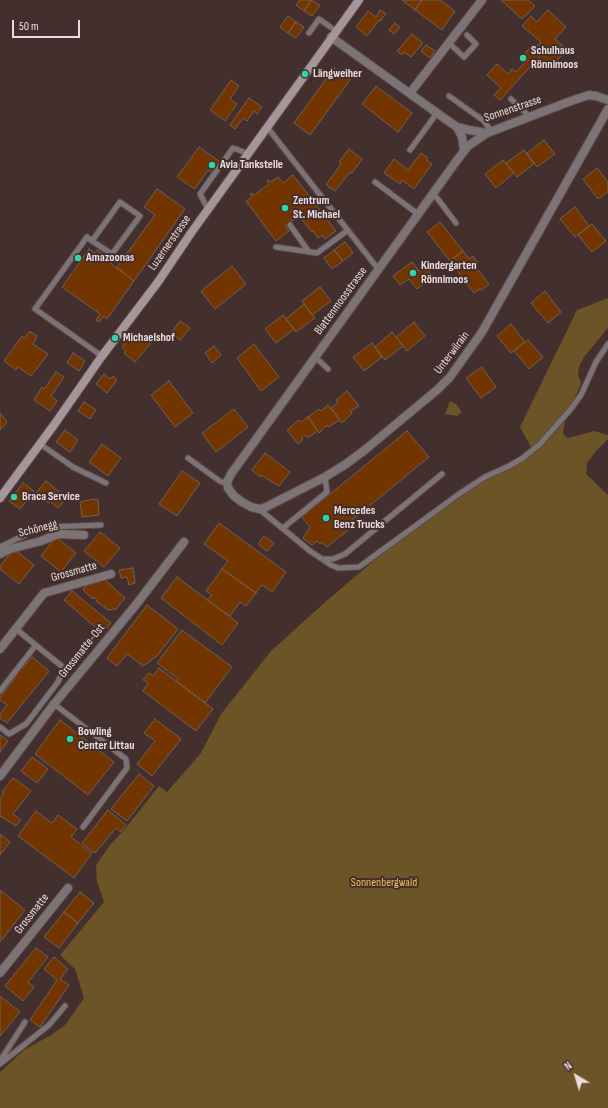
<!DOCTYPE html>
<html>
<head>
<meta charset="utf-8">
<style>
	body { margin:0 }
	#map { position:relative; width:608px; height:1108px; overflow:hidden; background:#422f2e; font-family:"Sofia Sans Condensed",sans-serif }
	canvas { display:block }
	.north { position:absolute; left:556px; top:1056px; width:40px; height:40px; -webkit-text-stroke:3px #422f2e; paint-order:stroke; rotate:322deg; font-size:11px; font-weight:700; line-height:16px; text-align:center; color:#eadddc }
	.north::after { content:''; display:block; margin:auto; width:14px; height:18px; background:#eadddc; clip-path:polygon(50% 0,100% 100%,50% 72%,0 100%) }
	.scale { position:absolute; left:12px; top:20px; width:68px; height:18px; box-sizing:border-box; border:2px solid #eadddc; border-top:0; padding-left:5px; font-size:12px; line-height:14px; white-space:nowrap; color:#eadddc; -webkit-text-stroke:3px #422f2e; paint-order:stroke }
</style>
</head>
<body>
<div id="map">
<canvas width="608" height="1108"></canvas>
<div class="north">N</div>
<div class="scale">50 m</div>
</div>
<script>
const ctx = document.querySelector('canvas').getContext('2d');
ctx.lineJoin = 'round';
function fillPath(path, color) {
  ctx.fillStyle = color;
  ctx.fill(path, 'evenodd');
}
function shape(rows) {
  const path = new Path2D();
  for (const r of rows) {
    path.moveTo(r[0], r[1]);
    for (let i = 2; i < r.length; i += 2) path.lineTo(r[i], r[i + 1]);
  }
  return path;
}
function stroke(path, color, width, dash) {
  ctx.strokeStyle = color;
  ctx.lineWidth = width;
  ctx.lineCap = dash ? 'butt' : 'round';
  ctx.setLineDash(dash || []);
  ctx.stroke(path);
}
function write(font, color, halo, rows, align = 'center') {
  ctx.font = font + ' "Sofia Sans Condensed",sans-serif';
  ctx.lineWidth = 4;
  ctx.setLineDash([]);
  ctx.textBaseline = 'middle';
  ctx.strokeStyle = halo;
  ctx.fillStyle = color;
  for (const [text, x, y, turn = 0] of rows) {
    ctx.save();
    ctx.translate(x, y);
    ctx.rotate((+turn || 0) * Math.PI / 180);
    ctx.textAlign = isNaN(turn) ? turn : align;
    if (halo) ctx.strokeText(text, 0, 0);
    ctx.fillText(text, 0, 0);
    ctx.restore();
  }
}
fillPath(shape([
	[608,298,608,328,584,357,579,367,578,375,581,383,573,403,532,449,520,427,577,310],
	[450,401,456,404,462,412,457,416,445,414],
	[565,421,563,432,564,435,568,438,594,431,608,435,608,439,596,451,587,463,586,474,608,495,608,1108,0,1108,0,1072,24,1050,51,1035,65,1025,84,998,75,969,60,955,104,902,97,882,96,865,110,845,124,830,159,786,167,792,201,753,221,714,271,651,323,604,393,544,484,481,522,462,546,442]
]), '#6b5426');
const building = shape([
	[300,0,311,0,304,11,296,5,300,0],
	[311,0,320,5,312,16,304,11,311,0],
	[402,0,422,0,415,10,402,0],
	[422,0,440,0,455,11,442,30,415,10,422,0],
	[501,0,528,0,535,6,522,19,501,0],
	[380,10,386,14,380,21,379,20,367,36,356,27,368,11,376,17,380,10],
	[548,10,566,27,555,39,567,49,551,67,539,57,500,100,494,95,501,88,487,75,497,64,508,74,512,69,516,72,528,59,524,55,532,45,535,48,541,42,522,26,531,16,537,22,548,10],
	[288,16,296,22,288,33,280,27,288,16],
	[296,22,304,27,296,38,288,33,296,22],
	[395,23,400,27,394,34,389,30,395,23],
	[412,34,423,43,411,57,404,52,402,55,397,51,412,34],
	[426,45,435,51,430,58,421,51,426,45],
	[334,68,350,80,310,135,294,123,334,68],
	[231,80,239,86,230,99,237,104,225,121,210,110,231,80],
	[376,86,412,113,398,132,362,104,376,86],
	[249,98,262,107,257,114,254,111,247,121,243,118,235,129,230,125,249,98],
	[544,140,555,154,537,167,527,153,544,140],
	[199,147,220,162,212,173,208,170,195,189,177,177,199,147],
	[349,149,362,159,352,173,350,172,335,191,326,185,341,164,339,162,349,149],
	[524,150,534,164,517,177,506,163,524,150],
	[421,153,428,158,426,160,432,164,414,189,402,180,400,184,384,173,394,159,408,170,421,153],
	[503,160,514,173,496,188,485,174,503,160],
	[597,168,608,182,608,192,598,199,583,179,597,168],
	[293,175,336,231,325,239,322,235,318,238,314,232,311,231,299,216,285,226,289,231,276,241,246,201,252,197,250,194,252,193,254,195,269,184,267,181,269,180,271,182,278,177,283,183,293,175],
	[157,189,185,209,134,281,117,267,155,215,144,207,157,189],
	[575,207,589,226,575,237,560,219,575,207],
	[440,222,463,251,450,261,427,232,440,222],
	[592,224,606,241,592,252,578,235,592,224],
	[345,242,353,253,343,261,334,250,345,242],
	[89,249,95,253,97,250,105,255,104,258,134,281,107,319,104,316,99,322,96,320,100,314,62,287,89,249],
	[334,250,343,261,332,269,324,258,334,250],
	[463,251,469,259,473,256,478,263,475,266,489,284,482,290,480,289,474,293,450,261,463,251],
	[412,262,419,271,425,266,433,277,417,289,409,279,400,285,393,276,412,262],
	[232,266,246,284,215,309,201,291,232,266],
	[320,287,331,301,312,315,302,301,320,287],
	[545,291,561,312,548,323,531,303,545,291],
	[304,304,315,318,296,332,286,319,304,304],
	[283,315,294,329,276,343,265,329,283,315],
	[180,321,190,328,180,340,171,333,180,321],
	[414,322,425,336,407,351,396,337,414,322],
	[511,324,525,342,511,353,497,336,511,324],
	[31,332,36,335,36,339,33,344,48,354,31,376,18,367,16,370,4,361,22,336,25,338,28,333,31,332],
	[392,332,403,346,385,360,375,347,392,332],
	[131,335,139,340,141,337,150,344,135,362,124,353,126,351,122,347,131,335],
	[528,340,543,357,529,369,514,351,528,340],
	[372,343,382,357,364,371,353,357,372,343],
	[254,344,279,377,261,391,237,358,254,344],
	[214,346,221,355,212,363,205,353,214,346],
	[73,353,85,361,79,371,67,363,73,353],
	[482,367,496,387,481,398,466,378,482,367],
	[56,372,64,377,51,396,57,401,50,411,34,400,42,387,44,389,56,372],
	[104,374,110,379,113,376,117,380,107,393,96,384,104,374],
	[169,381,193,413,175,427,151,395,169,381],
	[347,391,359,406,350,411,352,413,342,423,331,408,338,403,336,400,347,391],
	[84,402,96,410,90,419,78,411,84,402],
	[328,405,340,420,328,427,327,425,319,433,308,417,319,409,321,411,328,405],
	[234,409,248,427,216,452,202,433,234,409],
	[0,413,7,422,0,430,0,413],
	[308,417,318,431,307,438,305,435,301,438,303,440,298,444,287,430,299,420,301,422,308,417],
	[65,430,78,440,70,452,56,442,65,430],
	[407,431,429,457,345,526,348,530,327,547,322,542,320,544,317,541,312,545,303,538,310,527,302,517,407,431],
	[102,444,121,458,108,476,89,462,102,444],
	[265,453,290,472,279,486,261,475,260,477,252,470,265,453],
	[182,471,200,483,177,516,159,504,182,471],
	[46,481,67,498,58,508,50,501,48,503,36,493,46,481],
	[23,483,34,491,20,509,9,501,23,483],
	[94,499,94,500,98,500,99,515,82,517,80,502,94,499],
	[219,523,286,572,272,592,262,585,256,593,222,569,228,561,204,544,219,523],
	[100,532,120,548,104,567,84,551,100,532],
	[264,536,274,543,267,551,258,544,264,536],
	[56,537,76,553,61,572,41,556,56,537],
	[14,549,34,565,19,584,0,569,0,566,14,549],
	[133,568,135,583,129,585,127,577,121,578,119,570,133,568],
	[222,569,256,593,246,606,240,602,230,616,207,600,212,595,206,591,222,569],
	[177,577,238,623,222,645,161,598,177,577],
	[104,579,125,598,116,609,108,610,96,601,97,600,94,597,93,599,83,590,87,585,104,579],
	[72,591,111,623,102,633,64,600,72,591],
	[147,605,178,629,157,656,143,666,127,654,117,666,107,658,147,605],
	[182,630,232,667,205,703,177,682,178,679,157,663,182,630],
	[32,657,49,671,7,723,0,718,0,714,7,705,0,700,0,697,16,677,14,675,20,668,22,669,32,657],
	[159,668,213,709,196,731,143,691,148,683,143,680,149,673,153,676,159,668],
	[155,719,181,739,152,776,137,764,155,741,144,733,155,719],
	[60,720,114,762,88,795,35,754,60,720],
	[0,735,8,741,0,752,0,735],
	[32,757,48,769,37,783,21,771,32,757],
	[139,774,154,786,127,821,111,809,139,774],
	[13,778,14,780,15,779,31,791,13,814,21,820,16,826,0,816,0,798,4,793,2,792,13,778],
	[108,810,126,825,121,832,116,828,95,853,82,843,108,810],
	[36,811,52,823,58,815,77,829,71,837,92,853,74,878,18,836,36,811],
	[0,834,10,842,0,855,0,834],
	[0,890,25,910,0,942,0,890],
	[80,892,94,903,78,923,64,912,80,892],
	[64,912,78,923,59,948,44,937,64,912],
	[36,948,48,957,28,982,34,987,23,1001,5,986,36,948],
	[54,957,68,969,60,979,69,985,40,1027,30,1020,57,980,44,969,54,957],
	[0,996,20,1012,0,1036,0,996]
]);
fillPath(building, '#723500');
stroke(building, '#716055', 1);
const service = shape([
	[309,33,319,19,336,31],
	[449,43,464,57,476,44,467,35],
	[449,96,484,121,491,131],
	[511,99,526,113,528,117],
	[267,127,375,265,379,268],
	[410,150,437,113],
	[375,182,418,214],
	[432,195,437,198,456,223],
	[208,209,200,194,233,148,249,154],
	[290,225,309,252],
	[92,241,120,202,140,216,112,254,92,241,87,237,35,309,102,356],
	[276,247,317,253,348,230],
	[315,357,328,369],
	[40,444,73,467,106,483],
	[188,458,221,482,227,482],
	[259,509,310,551,331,565,338,568,359,567,459,494,485,477,509,466,523,458,540,444,570,410,581,395,596,362,608,344],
	[283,528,327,492,325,477],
	[0,547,29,533,49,527,101,525],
	[324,559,333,559,345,554,442,474],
	[0,691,36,645],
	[54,704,126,759,127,768,83,827],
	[0,727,9,734,26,724,58,682,64,668,16,629],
	[0,1061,25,1022],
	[0,1064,49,1025,65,1006]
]);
const minor = shape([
	[331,37,444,118,457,127,469,130,487,133,571,101,589,95,596,96,608,100],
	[410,93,482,0],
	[457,127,462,137,464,151],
	[487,133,468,146,455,163,231,474,227,482,228,488,234,496,242,502,251,507,259,509,264,508,325,477,346,464,366,449,437,390,450,377,482,332,608,109],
	[0,554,10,549,41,541,58,534,84,535],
	[0,649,44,593,111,574],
	[0,776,54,704,135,606,184,542],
	[0,973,68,888]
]);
const secondary = shape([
	[0,498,54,425,102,356,158,282,191,233,359,0]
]);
stroke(service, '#5d4b4a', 7);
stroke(minor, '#5d4b4a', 10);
stroke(secondary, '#5d4b4a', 10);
stroke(service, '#7c7376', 5);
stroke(minor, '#7c7376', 8);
stroke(secondary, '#a5969b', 8);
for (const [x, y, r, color] of [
	[523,58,4,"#2fd4aa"],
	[305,74,4,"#2fd4aa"],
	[212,165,4,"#2fd4aa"],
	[285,208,4,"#2fd4aa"],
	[78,258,4,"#2fd4aa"],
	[413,273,4,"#2fd4aa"],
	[115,338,4,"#2fd4aa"],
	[14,497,4,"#2fd4aa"],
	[326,518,4,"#2fd4aa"],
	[70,739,4,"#2fd4aa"]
]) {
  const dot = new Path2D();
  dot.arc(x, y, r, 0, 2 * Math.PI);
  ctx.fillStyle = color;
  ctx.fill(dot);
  stroke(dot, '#422f2e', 1.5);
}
write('bold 12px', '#eadddc', '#422f2e', [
	["Schulhaus",531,51],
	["Rönnimoos",531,65],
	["Längweiher",313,74],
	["Avia Tankstelle",220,165],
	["Zentrum",293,201],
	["St. Michael",293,215],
	["Amazoonas",86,258],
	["Kindergarten",421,266],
	["Rönnimoos",421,280],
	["Michaelshof",123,338],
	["Braca Service",22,497],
	["Mercedes",334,511],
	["Benz Trucks",334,525],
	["Bowling",78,732],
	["Center Littau",78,746]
], 'left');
write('12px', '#eadddc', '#422f2e', [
	["Sonnenstrasse",513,109,-19],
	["Luzernerstrasse",170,243,-55],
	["Blattenmoosstrasse",341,301,-54],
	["Unterwilrain",452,353,-53],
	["Schönegg",38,529,-14],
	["Grossmatte",74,572,-16],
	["Grossmatte-Ost",82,651,-51],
	["Grossmatte",32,914,-52]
]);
write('12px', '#f4bf58', '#422f2e', [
	["Sonnenbergwald",384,883]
]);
</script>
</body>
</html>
